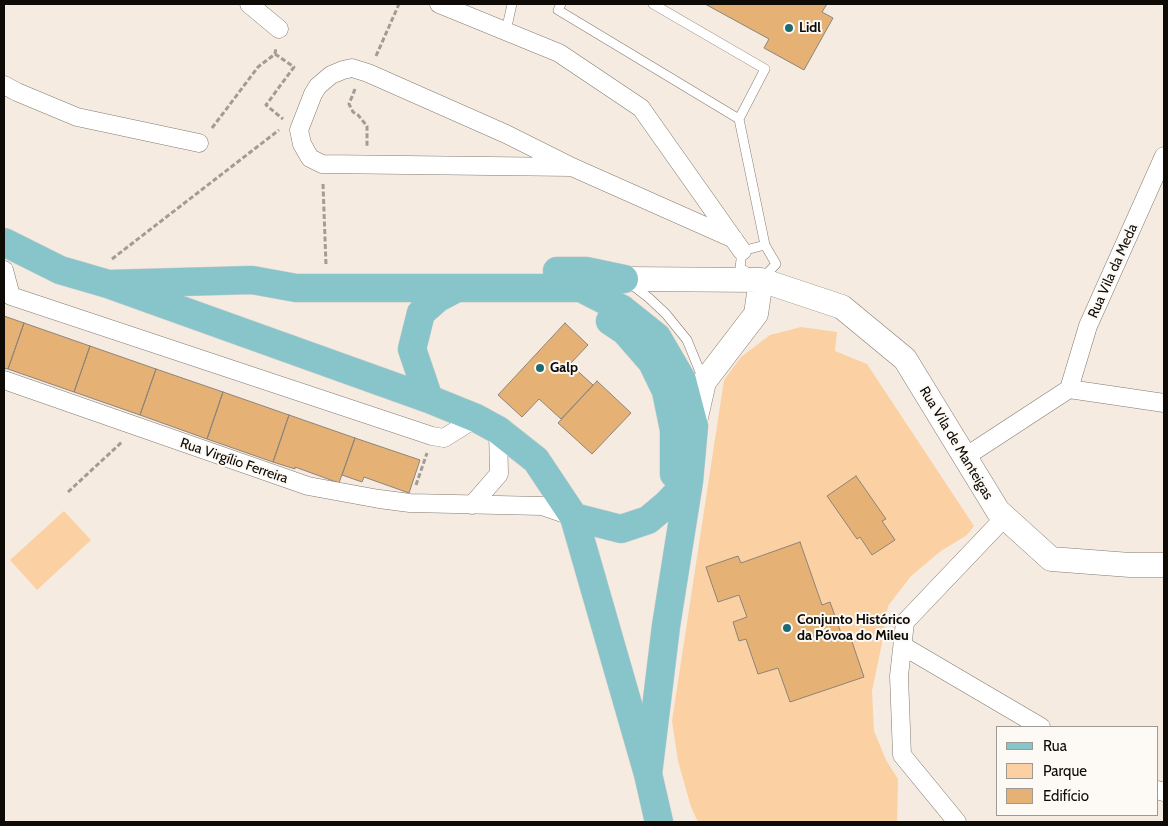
<!DOCTYPE html>
<html>
<head>
<meta charset="utf-8">
<style>
	body { margin:0 }
	#map { position:relative; width:1168px; height:826px; overflow:hidden; background:#f5ebe0; font-family:Cabin,sans-serif }
	canvas { display:block }
	.frame { position:absolute; inset:0; border:5px solid #0e0b07; pointer-events:none }
	.legend { position:absolute; left:996px; top:726px; width:162px; height:90px; box-sizing:border-box; background:#fdf9f5; border:1px solid #9d9a96; margin:0; padding:6px 9px; list-style:none; font-size:15px; color:#0e0b07 }
	.legend li { display:flex; align-items:center; gap:10px; height:25px }
	.legend b { width:25px; border:1px solid #9d9a96 }
</style>
</head>
<body>
<div id="map">
<canvas width="1168" height="826"></canvas>
<div class="frame"></div>
<ul class="legend">
<li><b style="height:6px;background:#88c5cb"></b>Rua</li>
<li><b style="height:14px;background:#fbd1a3"></b>Parque</li>
<li><b style="height:14px;background:#e5b175"></b>Edifício</li>
</ul>
</div>
<script>
const ctx = document.querySelector('canvas').getContext('2d');
ctx.lineJoin = 'round';
function fillPath(path, color) {
  ctx.fillStyle = color;
  ctx.fill(path, 'evenodd');
}
function shape(rows) {
  const path = new Path2D();
  for (const r of rows) {
    path.moveTo(r[0], r[1]);
    for (let i = 2; i < r.length; i += 2) path.lineTo(r[i], r[i + 1]);
  }
  return path;
}
function stroke(path, color, width, dash) {
  ctx.strokeStyle = color;
  ctx.lineWidth = width;
  ctx.lineCap = dash ? 'butt' : 'round';
  ctx.setLineDash(dash || []);
  ctx.stroke(path);
}
function write(font, color, halo, rows, align = 'center') {
  ctx.font = font + ' Cabin,sans-serif';
  ctx.lineWidth = 4;
  ctx.setLineDash([]);
  ctx.textBaseline = 'middle';
  ctx.strokeStyle = halo;
  ctx.fillStyle = color;
  for (const [text, x, y, turn = 0] of rows) {
    ctx.save();
    ctx.translate(x, y);
    ctx.rotate((+turn || 0) * Math.PI / 180);
    ctx.textAlign = isNaN(turn) ? turn : align;
    if (halo) ctx.strokeText(text, 0, 0);
    ctx.fillText(text, 0, 0);
    ctx.restore();
  }
}
fillPath(shape([
	[801,327,837,332,835,351,867,364,974,526,967,535,941,551,911,576,888,606,881,648,872,691,874,731,886,760,898,779,897,822,698,822,691,807,678,761,672,721,724,380,741,357,770,335],
	[64,511,91,540,37,590,10,560]
]), '#fbd1a3');
const building = shape([
	[705,4,827,4,822,12,833,18,804,70,764,48,769,39,705,4],
	[4,316,24,323,8,369,4,368,4,316],
	[24,323,90,346,74,392,8,369,24,323],
	[565,323,588,345,570,364,593,385,561,419,539,399,522,417,498,395,565,323],
	[90,346,156,369,140,415,74,392,90,346],
	[156,369,223,392,207,439,140,415,156,369],
	[597,381,631,413,592,454,558,423,597,381],
	[223,392,289,415,273,462,207,439,223,392],
	[289,415,355,438,339,483,295,467,295,469,273,462,289,415],
	[355,438,420,460,409,493,364,477,362,482,342,475,355,438],
	[856,476,886,519,882,521,895,540,872,555,860,537,857,539,827,496,856,476],
	[800,542,822,605,830,602,842,636,849,633,864,677,790,702,778,668,758,674,746,639,739,641,733,622,747,617,739,595,718,602,706,567,738,556,741,563,800,542]
]);
fillPath(building, '#e5b175');
stroke(building, '#8d847a', 1);
const service = shape([
	[561,4,558,10,739,119],
	[653,4,765,69,739,119,765,245],
	[506,31,512,4],
	[765,245,776,264,761,280,740,268,742,251,765,245],
	[631,284,649,298,666,314,687,340,703,379]
]);
const minor = shape([
	[249,4,279,29],
	[439,4,559,53,641,108,742,251],
	[4,85,17,92,77,117,199,143],
	[572,167,322,164,310,158,302,144,299,130,313,94,318,86,331,75,343,70,352,68,368,73,506,134,572,167,734,239],
	[4,270,11,296,432,436,444,438,476,418],
	[4,380,308,486,379,499,410,503,542,506,574,517],
	[1069,389,1088,326,1164,156],
	[965,457,1069,389,1164,403],
	[472,505,499,474,498,430],
	[903,646,1041,727],
	[1157,790,1164,792],
	[957,822,902,755,899,676,905,622,1005,517]
]);
const secondary = shape([
	[605,283,624,279,761,280,842,307,905,359,998,511,1051,559,1130,565,1164,565],
	[694,426,704,382,756,314,761,280]
]);
const primary = shape([
	[4,242,60,270,108,284,429,399,476,418,498,430,536,460,574,517,648,774,659,822],
	[557,271,586,271,624,279],
	[108,284,252,280,296,288,581,288,622,309,657,337,682,380,694,426,689,481,666,626,648,774],
	[610,321,625,331,652,362,666,391,674,430,674,474],
	[429,399,412,349,421,313,438,298,457,288],
	[574,517,621,529,648,520,667,504,689,481]
]);
stroke(service, '#837a70', 10);
stroke(minor, '#837a70', 19);
stroke(secondary, '#837a70', 25);
stroke(primary, '#cfcecd', 29);
stroke(shape([
	[275,54,294,67,266,105,283,119],
	[376,56,399,4],
	[355,89,349,104,353,112,358,115,367,126,367,147],
	[212,128,258,67,275,54,276,47],
	[323,184,326,265],
	[112,259,279,130],
	[416,485,427,453],
	[68,492,123,441]
]), '#a49c94', 3, [5, 2.5]);
stroke(service, '#fff', 9);
stroke(minor, '#fff', 18);
stroke(secondary, '#fff', 24);
stroke(primary, '#88c5cb', 28);
for (const [x, y, r, color] of [
	[789,28,5,"#1e6a71"],
	[540,368,5,"#1e6a71"],
	[787,628,5,"#1e6a71"]
]) {
  const dot = new Path2D();
  dot.arc(x, y, r, 0, 2 * Math.PI);
  ctx.fillStyle = color;
  ctx.fill(dot);
  stroke(dot, '#fdf9f5', 2);
}
write('bold 14px', '#0e0b07', '#fdf9f5', [
	["Lidl",799,28],
	["Galp",550,368],
	["Conjunto Histórico",797,620],
	["da Póvoa do Mileu",797,636]
], 'left');
write('14px', '#0e0b07', '#fdf9f5', [
	["Rua Vila da Meda",1113,271,-66],
	["Rua Vila de Manteigas",956,443,59],
	["Rua Virgílio Ferreira",234,461,19]
]);
</script>
</body>
</html>
